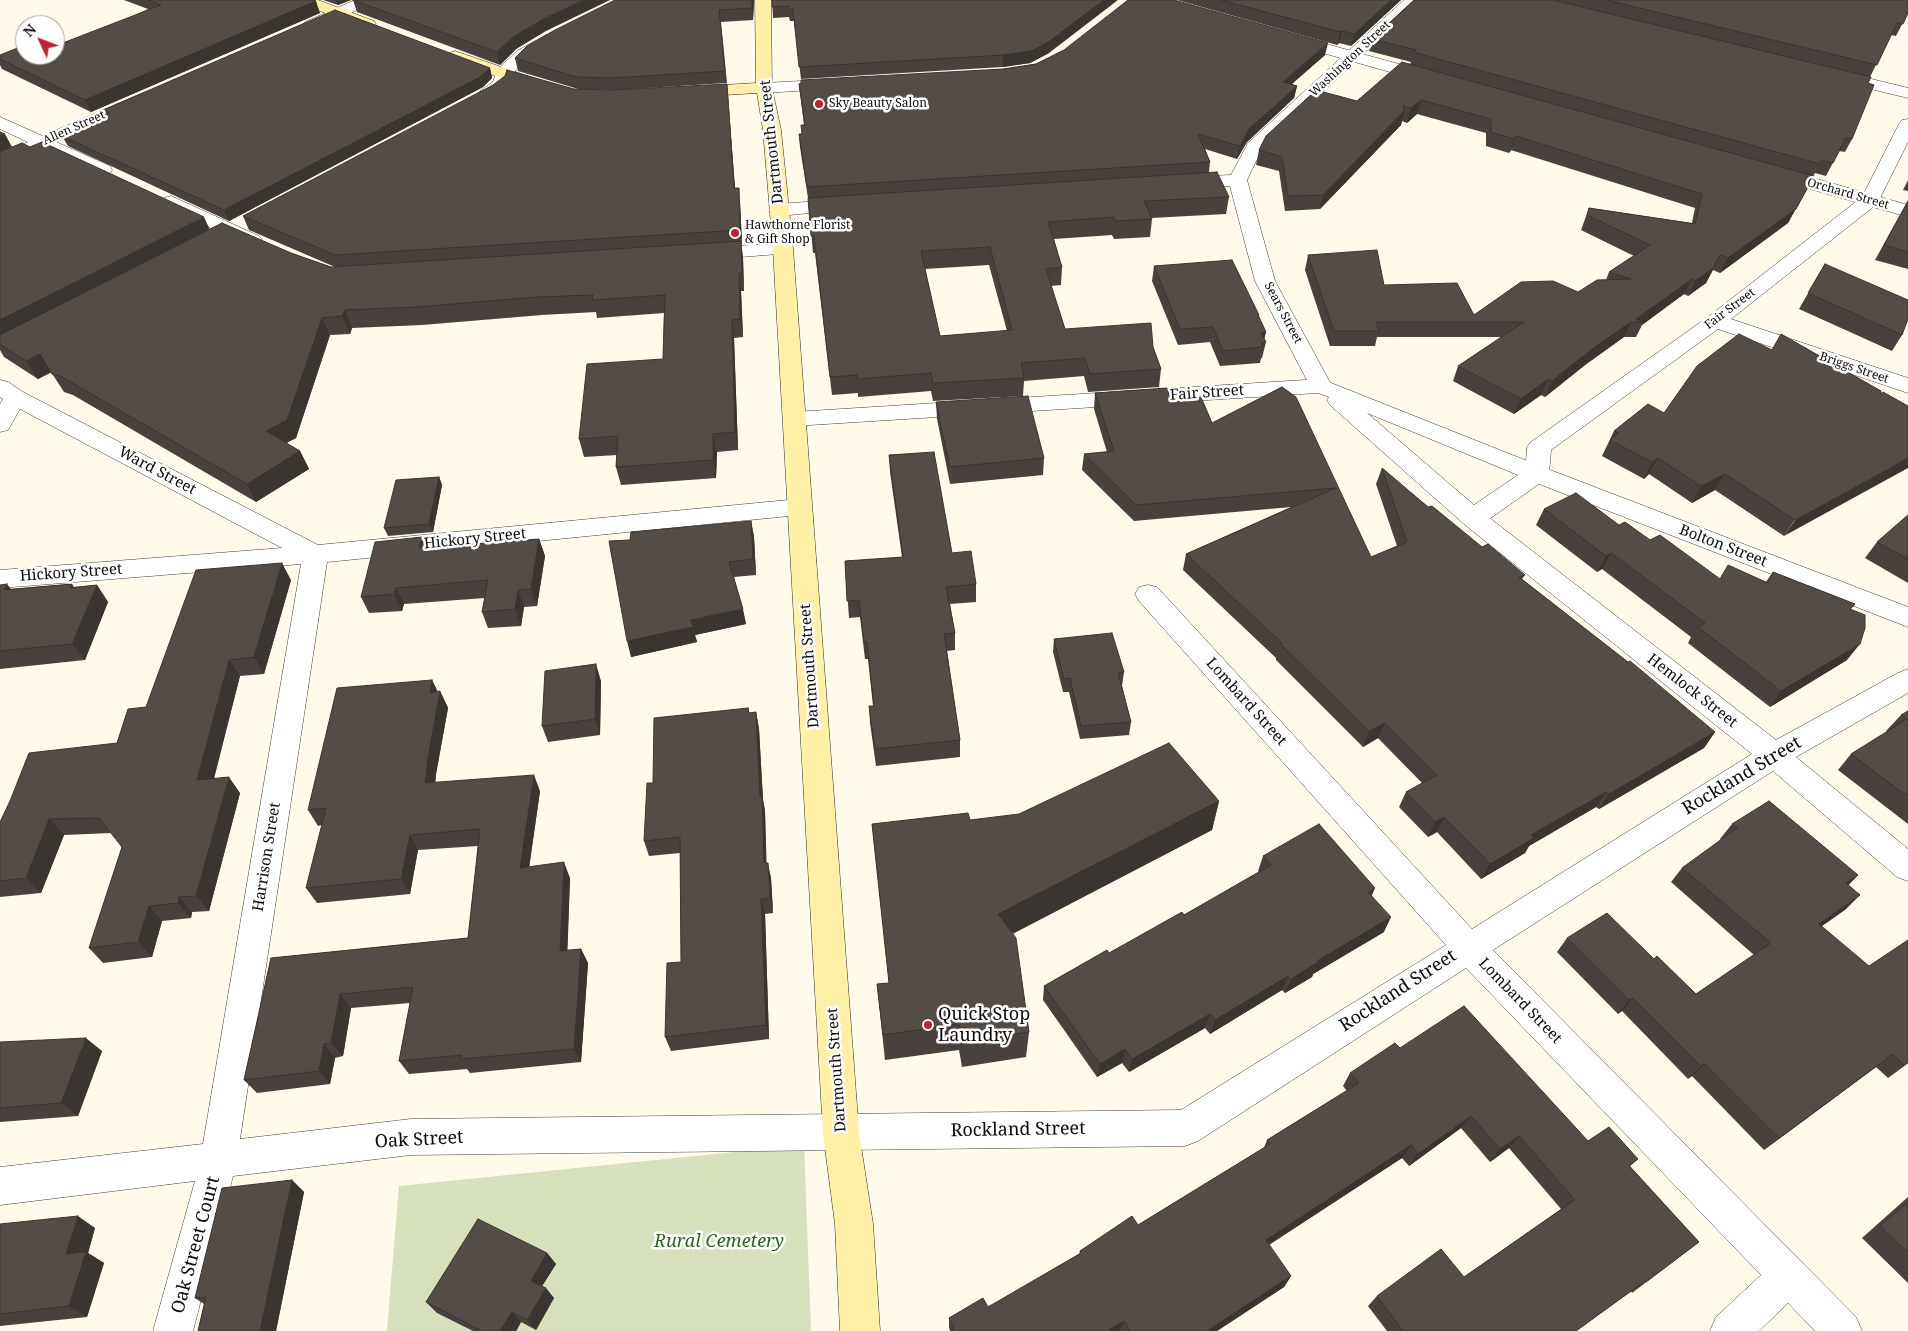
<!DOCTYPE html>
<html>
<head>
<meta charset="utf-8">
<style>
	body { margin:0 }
	#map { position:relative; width:1908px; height:1331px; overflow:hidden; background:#fffaea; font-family:"Noto Serif",serif }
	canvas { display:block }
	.north { position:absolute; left:15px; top:15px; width:50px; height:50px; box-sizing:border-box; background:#fff; border:1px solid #9d9d9d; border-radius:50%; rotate:313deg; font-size:14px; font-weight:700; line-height:20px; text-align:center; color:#0b0b0b }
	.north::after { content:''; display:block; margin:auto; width:18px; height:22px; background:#be2131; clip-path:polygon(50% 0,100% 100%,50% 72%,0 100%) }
</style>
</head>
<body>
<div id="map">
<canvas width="1908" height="1331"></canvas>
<div class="north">N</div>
</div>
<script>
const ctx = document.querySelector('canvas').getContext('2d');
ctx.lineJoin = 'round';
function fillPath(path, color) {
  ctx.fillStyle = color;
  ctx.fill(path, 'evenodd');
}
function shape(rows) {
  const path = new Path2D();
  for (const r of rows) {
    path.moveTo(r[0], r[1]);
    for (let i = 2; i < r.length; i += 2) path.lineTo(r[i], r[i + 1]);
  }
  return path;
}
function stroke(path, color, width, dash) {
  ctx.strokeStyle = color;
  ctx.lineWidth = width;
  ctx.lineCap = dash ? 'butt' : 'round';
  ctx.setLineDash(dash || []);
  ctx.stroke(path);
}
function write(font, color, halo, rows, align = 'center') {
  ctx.font = font + ' "Noto Serif",serif';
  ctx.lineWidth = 5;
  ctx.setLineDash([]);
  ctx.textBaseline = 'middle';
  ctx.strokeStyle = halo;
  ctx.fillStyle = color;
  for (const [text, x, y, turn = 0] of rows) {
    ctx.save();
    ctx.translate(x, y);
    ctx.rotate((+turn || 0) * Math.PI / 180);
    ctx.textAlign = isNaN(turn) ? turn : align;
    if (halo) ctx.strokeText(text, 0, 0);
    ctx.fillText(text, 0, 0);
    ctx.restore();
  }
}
fillPath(shape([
	[804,1145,811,1331,387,1331,399,1186]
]), '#d6e0bb');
const minor = shape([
	[1404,0,1421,0,1262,149,1247,180,1275,281,1332,386,1329,391,1321,393,1313,391,1310,386,1255,281,1230,186,1185,189,1178,187,1176,183,1178,179,1185,177,1231,175,1248,143,1404,0],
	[546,35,552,37,554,40,552,43,529,57,511,75,507,88,492,99,480,99,477,95,480,91,493,82,497,70,517,51,546,35],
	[1839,71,1908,88,1908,98,1833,80,1831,76,1833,72,1839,71],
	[838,79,844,80,846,84,844,88,764,93,758,92,756,88,758,84,764,83,838,79],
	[0,117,110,166,112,170,110,174,103,176,96,174,0,129,0,117],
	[1908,119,1908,142,1877,204,1731,319,1908,378,1908,393,1718,329,1551,450,1549,474,1545,480,1537,482,1529,480,1525,474,1527,447,1531,442,1708,317,1862,197,1899,124,1902,120,1908,119],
	[171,196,259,236,262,240,259,244,252,246,245,244,164,206,161,202,164,198,171,196],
	[845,199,852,201,855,205,852,209,779,216,772,214,769,210,772,206,779,204,845,199],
	[783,243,790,245,793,249,790,253,704,260,697,258,694,254,697,250,704,248,783,243],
	[0,380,8,382,23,392,318,545,799,499,808,501,811,507,808,513,799,515,327,562,240,1139,411,1119,1181,1110,1446,945,1139,601,1135,594,1139,587,1148,585,1157,587,1472,929,1752,754,1464,524,1461,518,1464,512,1473,510,1482,512,1776,740,1898,673,1908,669,1908,693,1796,757,1908,849,1908,881,1897,877,1773,771,1493,950,1856,1317,1862,1331,1815,1331,1788,1303,1759,1331,1710,1331,1716,1317,1761,1275,1466,968,1198,1141,1185,1146,411,1155,233,1176,193,1331,153,1331,195,1181,0,1205,0,1167,203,1144,301,564,0,588,0,570,282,548,20,409,8,430,0,432,0,404,3,399,0,397,0,380]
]);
const tertiary = shape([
	[355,0,376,0,373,3,317,28,311,30,305,28,303,25,305,22,355,0],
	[1290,34,1435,74,1437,78,1435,82,1429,83,1284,42,1282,39,1284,36,1290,34],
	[141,94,147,95,150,99,147,103,0,166,0,154,141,94],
	[1775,167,1908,205,1908,217,1768,177,1766,173,1768,169,1775,167],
	[1321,379,1545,468,1908,607,1908,627,1539,484,1482,524,1473,526,1464,524,1330,405,1327,400,1329,397,1318,393,794,426,786,424,783,419,786,414,794,412,1321,379],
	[1367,413,1518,475,1474,505,1367,413]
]);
const secondary = shape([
	[296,0,318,0,374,21,376,24,374,27,362,27,299,3,296,0],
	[755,0,771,0,772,88,781,130,793,249,859,1133,873,1224,880,1331,840,1331,835,1224,823,1133,773,249,763,130,757,93,691,97,685,96,682,92,685,88,691,87,756,83,755,0],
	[455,51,548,83,550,87,548,91,536,91,449,59,447,56,449,53,455,51]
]);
stroke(minor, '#3e3e3e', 1);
stroke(tertiary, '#3e3e3e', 1);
stroke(secondary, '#2d2d2d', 1);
fillPath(minor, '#fff');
fillPath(tertiary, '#fff');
fillPath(secondary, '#fff0a5');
fillPath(shape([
	[124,0,313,0,320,13,91,112,2,69,0,65,0,55,55,55,148,9],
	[323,0,351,0,338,5],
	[353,0,544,32,516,49,500,65,357,12],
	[754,0,753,20,721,22,727,83,614,90,578,89,518,71,515,58],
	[772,0,1049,53,1030,63,1003,67,801,79,794,21,790,21,789,17,773,18],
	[1177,0,1401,0,1351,46,1339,43,1337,45],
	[1414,0,1908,0,1908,13,1896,36,1891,35,1870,77,1852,139,1845,152,1839,151,1826,176,1815,173,1788,223,1720,273,1713,270,1706,283,1688,296,1684,294,1642,325,1636,337,1624,337,1585,365,1545,397,1541,395,1514,414,1453,381,1458,366,1501,337,1377,337,1375,346,1330,346,1305,270,1308,255,1384,285,1474,315,1578,292,1606,280,1609,272,1634,256,1581,230,1589,208,1692,223,1695,208,1511,150,1509,153,1486,146,1486,133,1417,114,1407,123,1402,121,1401,125,1320,209,1285,211,1279,171,1256,165,1259,150,1357,101,1410,64,1411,62,1369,51,1372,39],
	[1064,50,1325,55,1292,84,1297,86,1294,98,1247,142,1237,159,1205,149,1210,162,1209,172,1229,197,1226,214,1151,218,1152,219,1150,237,1114,239,1112,235,1054,239,1062,267,1061,285,1051,286,1065,329,1153,347,1161,369,1159,387,1088,392,1084,376,1024,381,1023,396,933,401,931,391,858,397,858,393,832,395,815,253,813,253,808,198,800,147,799,134,802,134,804,125,799,84,1003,69,1036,64],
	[989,265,1007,331,940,336,925,269],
	[490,68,492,78,483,87,229,221,68,146,62,136,106,117,103,110],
	[574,89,728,97,735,188,740,202,742,244,741,244,743,258,744,291,741,291,743,337,734,338,738,450,717,452,716,478,621,485,616,467,617,455,584,457,579,439,663,359,664,313,597,318,596,312,542,315,422,325,352,328,350,334,330,335,296,438,286,443,300,451,309,469,256,502,73,395,64,392,51,372,38,379,4,357,0,350,0,132,12,147,209,229,291,253,331,267,335,267,249,230,243,216],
	[1908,180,1908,191,1903,190],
	[1908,200,1908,269,1875,260],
	[1825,264,1902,335,1892,351,1799,309],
	[1154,266,1259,315,1259,317,1266,332,1264,339,1266,342,1262,358,1261,358,1260,363,1220,366,1210,342,1178,345,1152,281],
	[1772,350,1881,391,1784,536,1715,490,1692,503,1649,474,1644,479,1602,456,1614,431,1664,413],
	[1282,387,1371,557,1397,546,1376,484,1382,468,1428,507,1482,547,1525,575,1522,579,1715,732,1704,748,1599,809,1596,807,1529,846,1525,853,1481,879,1437,832,1428,837,1399,807,1406,792,1422,783,1378,738,1363,747,1276,660,1276,658,1183,570,1186,554,1291,507,1134,521,1082,470,1084,454,1107,452,1094,409,1095,393,1171,399,1212,423],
	[936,402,1044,458,1043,475,950,484,937,419],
	[889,455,952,553,976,584,976,602,950,604,955,633,955,650,947,651,960,740,960,757,876,766,870,723,869,706,873,706,868,659,865,659,860,617,849,618,845,561,902,557,890,472],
	[439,477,442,485,433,532,388,536,384,528],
	[1544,509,1619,525,1650,540,1720,579,1766,582,1773,572,1855,604,1851,609,1847,660,1770,707,1688,643,1691,637,1602,569,1597,572,1536,525],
	[1908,515,1908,583,1865,558,1877,542],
	[751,521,754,537,756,575,734,577,746,624,695,635,697,642,631,657,630,540],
	[422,537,426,548,539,539,545,556,537,606,524,607,521,626,488,628,482,612,485,598,404,604,402,611,369,613,361,597],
	[291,580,264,674,240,676,214,779,240,793,209,911,192,912,191,918,162,921,152,957,103,963,89,948,122,847,112,833,64,835,41,893,0,897,0,822,117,743,146,707],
	[72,584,74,587,97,585,108,602,85,660,0,669,0,585,11,589],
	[1054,639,1124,672,1122,686,1131,722,1129,735,1080,739,1069,692,1063,692,1053,652],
	[432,680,438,692,440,691,448,708,436,774,435,782,540,791,529,867,570,878,567,950,581,949,588,963,581,1062,470,1073,467,1069,409,1074,399,1061,410,1003,351,1008,343,1056,335,1058,330,1084,257,1093,244,1080,271,958,468,938,478,846,418,850,410,894,317,903,306,888,322,825,318,826,308,810],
	[601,681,600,735,548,742,542,726],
	[748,708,749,713,756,712,759,729,763,800,765,811,766,863,771,878,773,913,765,914,769,1039,671,1051,665,1037,681,962,680,853,649,856,644,841,653,783],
	[1908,711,1908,824,1838,770,1851,754,1887,732,1886,731,1901,715],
	[1219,801,1212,830,1012,934,1029,1032,1026,1057,962,1067,959,1050,885,1060,877,984,889,983,872,824,970,820],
	[1732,824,1858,875,1848,885,1846,909,1822,926,1908,1063,1888,1078,1876,1067,1764,1150,1692,1076,1688,1079,1622,1011,1618,1014,1557,952,1567,938,1654,959,1696,994,1754,955,1671,882,1682,868,1721,840,1720,839],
	[1263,856,1371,896,1384,932,1313,974,1312,977,1285,993,1282,990,1210,1034,1205,1028,1129,1072,1122,1063,1097,1077,1043,1000,1044,986,1184,915,1259,872,1258,871],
	[0,1042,102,1051,78,1116,0,1122],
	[1400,1048,1588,1141,1638,1159,1630,1166,1699,1242,1632,1293,1631,1291,1576,1331,1387,1331,1368,1306,1377,1296,1464,1277,1561,1209,1509,1148,1490,1162,1461,1128,1409,1166,1402,1158,1269,1245,1291,1276,1284,1287,1217,1331,950,1331,950,1330,949,1328,949,1318,988,1307,1079,1255,1080,1251,1138,1225,1264,1148,1267,1140,1347,1091,1343,1086,1350,1073],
	[292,1180,304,1192,276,1331,198,1331,204,1304,195,1298],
	[1908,1197,1908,1283,1862,1238],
	[0,1226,95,1228,88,1253,104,1263,87,1317,0,1326],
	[547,1253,556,1264,542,1286,554,1298,536,1330,521,1322,516,1331,473,1331,437,1313,426,1302]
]), '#48413d');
fillPath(shape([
	[336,0,351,0,338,5],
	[583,0,610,0,544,32,516,49,500,65,497,52,513,37,541,20],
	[752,0,754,0,753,20,752,8],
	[1104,0,1118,0,1049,53,1030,63,1003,67,1003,55],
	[1391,0,1401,0,1351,46,1354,34],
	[316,1,320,13,91,112,85,100],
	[1342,31,1339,43,1337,45,1340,32],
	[1328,43,1325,55,1280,94,1283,82],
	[490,68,492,78,483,87,229,221,224,210],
	[727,84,728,97,736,202,734,188],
	[1297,86,1294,98,1247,142,1237,159,1240,146,1249,129],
	[1421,100,1417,114,1407,123,1411,108],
	[1404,111,1401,125,1320,209,1323,195],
	[5,134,12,147,0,153,0,136],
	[1516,136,1511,150,1509,153,1514,139],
	[1814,176,1788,223,1720,273,1728,258],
	[739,188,740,202,742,244,740,230],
	[204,217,210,230,0,338,0,320],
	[741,241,743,258,744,291,742,273],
	[1720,255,1706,283,1688,296,1695,281],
	[739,273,741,291,743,337,740,319],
	[1692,279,1684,294,1642,325,1643,322,1636,319],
	[345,310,352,328,350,334,342,316],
	[322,318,330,335,296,438,275,449,266,431],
	[732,320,734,338,738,450,735,432],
	[1631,322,1624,337,1585,365,1545,397,1552,381,1592,349],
	[1266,332,1263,343,1261,333],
	[40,354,52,372,38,379,26,361],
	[1548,379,1541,395,1514,414,1521,399],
	[713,434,717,452,716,478,713,460],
	[300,451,309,469,256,502,247,484],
	[1658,458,1649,474,1644,479,1652,462],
	[1908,458,1908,468,1784,536,1795,520],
	[1725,474,1715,490,1692,503,1701,486],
	[439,477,442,485,433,532,429,524],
	[751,521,754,537,756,575,753,559],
	[422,537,429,554,419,548],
	[539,539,545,556,537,606,531,589],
	[1611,553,1602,569,1597,572,1606,556],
	[282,563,291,580,264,674,254,657],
	[7,584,20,601,4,590],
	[97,585,108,602,85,660,72,644],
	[396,588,404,604,402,611,394,594],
	[518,590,524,607,521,626,515,609],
	[743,609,746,624,695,635,697,642,631,657,627,641,691,620],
	[1860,644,1847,660,1770,707,1781,691],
	[229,660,240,676,209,796,197,780],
	[596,664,601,681,600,735,595,719],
	[432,680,439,695,440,691,448,708,436,774,434,799,425,783,430,693],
	[756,712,759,729,763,800,765,811,767,878,764,863],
	[1385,723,1378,738,1363,747,1369,731],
	[1715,732,1704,748,1599,809,1609,794],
	[534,775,540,791,527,883,520,868],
	[229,777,240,793,209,911,196,896],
	[1606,792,1596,807,1529,846,1525,853,1481,879,1490,864,1531,835],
	[1219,801,1212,830,997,942,998,914],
	[1444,817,1437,832,1428,837,1435,822],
	[49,819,64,835,41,893,26,878],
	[410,835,418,850,410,894,401,879],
	[564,862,570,878,567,965,560,951],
	[768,863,771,878,773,913,770,898],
	[1858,875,1844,890,1846,883],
	[1375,888,1368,904,1368,892],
	[1860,895,1846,909,1805,938,1819,924],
	[179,897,192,912,191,918,178,903],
	[761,899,765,914,769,1039,766,1025],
	[149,906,162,921,152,957,138,942],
	[1391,917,1384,932,1313,974,1312,977,1285,993,1291,979,1317,961],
	[581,949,588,963,581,1062,574,1049],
	[1288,976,1282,990,1210,1034,1215,1020],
	[340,994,351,1008,343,1056,331,1043],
	[1633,998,1622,1011,1618,1014,1629,1000],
	[1210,1014,1205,1028,1129,1072,1132,1059],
	[86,1038,102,1051,78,1116,61,1103],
	[324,1044,335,1058,330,1084,319,1071],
	[1125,1049,1122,1063,1097,1077,1100,1064],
	[1893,1054,1876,1067,1764,1150,1779,1138],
	[1908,1062,1908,1063,1888,1078],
	[1705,1064,1692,1076,1688,1079,1701,1066],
	[1471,1116,1461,1128,1409,1166,1418,1154],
	[1519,1136,1509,1148,1490,1162,1500,1149],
	[1411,1145,1402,1158,1259,1251,1266,1240],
	[292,1180,304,1192,276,1331,260,1331],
	[78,1216,95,1228,88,1253,104,1263,87,1317,69,1306,66,1254],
	[547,1253,556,1264,539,1291,531,1281],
	[1291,1276,1284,1287,1217,1331,1207,1331],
	[546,1288,554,1298,536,1330,527,1320],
	[512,1312,521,1322,516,1331,500,1331],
	[1124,1321,1119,1331,1107,1331]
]), '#3b3532');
const building = shape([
	[149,0,313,0,316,1,85,100,0,59,0,55,25,45,25,55,55,55,55,46,161,5,149,0],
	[353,0,583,0,541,20,513,37,497,52,353,0],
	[615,0,752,0,752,8,719,10,725,71,612,78,576,77,515,58,527,46,555,30,615,0],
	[772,0,1104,0,1050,41,1031,51,1003,55,799,67,793,9,789,9,788,6,772,7,772,0],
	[1128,0,1174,0,1328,43,1283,82,1297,86,1249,129,1240,146,1198,134,1210,162,807,187,799,134,802,134,801,125,805,125,799,84,801,83,801,80,1003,69,1036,64,1064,50,1128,0],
	[1221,0,1391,0,1354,34,1342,31,1340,32,1221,0],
	[1414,0,1553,0,1871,77,1868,83,1874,85,1852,139,1846,138,1833,163,1822,160,1820,164,1413,52,1416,50,1372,39,1414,0],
	[1606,0,1908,0,1908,13,1903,24,1897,23,1877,65,1606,0],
	[335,10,490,68,480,77,224,210,62,136,108,117,105,115,110,113,103,110,335,10],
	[1402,62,1814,176,1796,209,1728,258,1720,255,1713,268,1695,281,1692,279,1636,319,1643,322,1631,322,1592,349,1552,381,1548,379,1521,399,1458,366,1524,322,1376,322,1379,331,1334,331,1308,255,1377,250,1384,285,1457,283,1474,315,1521,282,1553,281,1578,292,1597,280,1631,279,1609,272,1650,245,1587,215,1589,208,1695,224,1702,194,1516,136,1514,139,1491,132,1491,119,1421,100,1411,108,1403,106,1404,111,1323,195,1288,196,1282,157,1259,150,1266,136,1316,90,1357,101,1402,62],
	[507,70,574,89,611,90,727,84,734,188,739,188,740,230,335,255,243,216,493,85,505,76,507,70],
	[0,132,5,134,0,136,0,132],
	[42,142,204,217,0,320,0,152,22,143,30,147,42,142],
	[1217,172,1229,197,1144,201,1152,219,1116,221,1114,217,1048,222,1062,267,1046,269,1065,329,1151,323,1153,347,1161,369,1090,374,1085,358,1021,363,1024,378,933,383,931,373,857,379,857,375,830,377,814,236,811,236,808,198,1217,172],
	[990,247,1012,330,940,336,921,251,990,247],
	[1908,202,1908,252,1884,245,1908,202],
	[222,223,291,253,331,267,741,241,742,273,739,273,740,319,732,320,735,432,713,434,713,460,616,467,618,436,579,439,587,364,663,359,665,295,592,300,593,295,537,297,416,307,345,310,342,316,322,318,287,420,266,431,300,451,247,484,62,377,52,374,40,354,26,361,0,344,0,335,222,223],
	[1232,260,1259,315,1258,315,1266,332,1261,333,1266,342,1261,343,1263,347,1223,351,1213,327,1180,329,1154,266,1232,260],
	[1825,264,1908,300,1908,319,1902,335,1808,293,1825,264],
	[1739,334,1772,350,1781,334,1881,391,1880,394,1883,392,1908,406,1908,458,1795,520,1725,474,1701,486,1658,458,1652,462,1610,440,1619,433,1614,431,1648,404,1664,413,1697,366,1739,334],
	[1282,387,1296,397,1371,557,1407,542,1382,468,1428,507,1432,506,1482,547,1488,544,1525,575,1519,577,1628,662,1630,661,1715,732,1609,794,1606,792,1531,835,1534,838,1490,864,1444,817,1435,822,1406,792,1437,775,1385,723,1369,731,1280,644,1282,643,1186,554,1336,488,1136,505,1084,454,1114,451,1095,393,1167,388,1171,399,1201,397,1212,423,1282,387],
	[1028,396,1044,458,950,467,936,402,1028,396],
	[934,452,952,553,971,551,976,584,946,587,955,633,944,634,960,740,875,749,869,706,874,706,867,642,864,642,859,600,847,601,845,561,903,557,889,455,934,452],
	[439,477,429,524,384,528,396,480,439,477],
	[1576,493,1619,525,1625,522,1650,540,1660,535,1720,579,1728,565,1768,583,1773,572,1855,604,1850,609,1865,615,1865,628,1860,644,1781,691,1698,627,1705,623,1611,553,1606,556,1544,509,1576,493],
	[1908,515,1908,559,1877,542,1908,515],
	[751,521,753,559,729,562,743,609,691,620,693,627,627,641,609,541,630,540,631,532,751,521],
	[422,537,419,548,539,539,531,589,518,590,515,609,482,612,488,580,396,588,394,594,361,597,375,542,422,537],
	[282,563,254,657,229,660,197,780,229,777,196,896,179,897,178,903,149,906,138,942,89,948,122,847,99,818,49,819,26,878,0,881,0,822,10,801,29,753,117,743,128,709,146,707,196,570,282,563],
	[7,584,4,590,72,584,70,588,97,585,72,644,0,651,0,585,7,584],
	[1112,633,1124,672,1118,673,1131,722,1081,726,1070,678,1064,679,1054,639,1112,633],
	[596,664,595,719,542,726,545,671,596,664],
	[432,680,430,693,440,691,428,758,425,783,534,775,520,868,564,862,560,951,581,949,574,1049,461,1059,462,1055,399,1061,413,987,340,994,331,1043,324,1044,319,1071,244,1080,271,958,468,938,480,829,410,835,401,879,306,888,326,808,308,810,337,688,432,680],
	[748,708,749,713,756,712,760,796,762,796,764,863,768,863,770,898,761,899,766,1025,665,1037,667,963,681,962,680,837,644,841,647,783,653,783,654,718,748,708],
	[1908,711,1908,797,1851,754,1907,719,1901,715,1908,711],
	[1169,743,1219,801,998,914,1016,938,1029,1032,963,1041,959,1024,883,1035,877,984,889,983,872,824,968,813,970,820,1019,814,1169,743],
	[1769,801,1858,875,1846,883,1860,895,1819,924,1869,966,1908,940,1908,1062,1904,1065,1893,1054,1779,1138,1705,1064,1701,1066,1633,998,1629,1000,1567,938,1607,913,1654,959,1657,956,1696,994,1771,943,1682,868,1737,828,1732,824,1769,801],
	[1319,824,1375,888,1368,892,1391,917,1317,961,1318,962,1291,979,1288,976,1215,1020,1210,1014,1132,1059,1125,1049,1100,1064,1044,986,1107,950,1109,953,1182,912,1184,915,1271,865,1263,856,1319,824],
	[1464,1006,1588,1141,1609,1127,1638,1159,1629,1166,1699,1242,1646,1282,1645,1281,1576,1331,1403,1331,1377,1296,1441,1249,1464,1277,1575,1200,1519,1136,1500,1149,1471,1116,1418,1154,1411,1145,1266,1240,1291,1276,1207,1331,1130,1331,1124,1321,1107,1331,950,1331,954,1328,949,1318,983,1298,988,1307,1081,1253,1080,1251,1132,1216,1138,1225,1270,1144,1267,1140,1359,1083,1350,1073,1395,1043,1400,1048,1464,1006],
	[86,1038,61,1103,0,1108,0,1042,86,1038],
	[292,1180,260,1331,198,1331,206,1297,195,1298,222,1188,292,1180],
	[1908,1202,1908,1253,1880,1226,1908,1202],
	[78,1216,66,1254,86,1252,69,1306,0,1314,0,1224,78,1216],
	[478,1219,547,1253,531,1281,546,1288,527,1320,512,1312,500,1331,482,1331,426,1302,478,1219]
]);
fillPath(building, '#544c47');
stroke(building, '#3b3532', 1);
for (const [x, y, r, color] of [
	[819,104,5,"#be2131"],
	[735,233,5,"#be2131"],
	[928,1025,5,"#be2131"]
]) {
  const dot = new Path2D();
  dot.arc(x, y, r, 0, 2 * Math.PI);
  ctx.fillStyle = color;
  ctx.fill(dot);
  stroke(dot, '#fff', 2);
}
write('12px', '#0b0b0b', '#fff', [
	["Washington Street",1350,59,-43],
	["Allen Street",74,128,-24],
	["Orchard Street",1848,194,16],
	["Fair Street",1730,309,-37],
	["Sears Street",1283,313,62],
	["Briggs Street",1854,368,19]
]);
write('12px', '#0b0b0b', '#fff', [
	["Sky Beauty Salon",829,104],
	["Hawthorne Florist",745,226],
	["& Gift Shop",745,240]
], 'left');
write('15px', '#0b0b0b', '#fff', [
	["Dartmouth Street",772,142,-96],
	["Fair Street",1207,393,-4],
	["Ward Street",157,471,28],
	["Hickory Street",475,539,-6],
	["Bolton Street",1723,546,21],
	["Hickory Street",71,573,-4],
	["Dartmouth Street",810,666,-94],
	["Hemlock Street",1692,691,38],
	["Lombard Street",1246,702,48],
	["Harrison Street",267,857,-81],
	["Lombard Street",1520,1001,46],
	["Dartmouth Street",837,1070,-94]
]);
write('18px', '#0b0b0b', '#fff', [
	["Rockland Street",1742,776,-31],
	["Rockland Street",1398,991,-33],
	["Rockland Street",1018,1130,-1],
	["Oak Street",419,1140,-3],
	["Oak Street Court",196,1245,-75]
]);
write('18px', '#0b0b0b', '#fff', [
	["Quick Stop",938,1015],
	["Laundry",938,1036]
], 'left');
write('italic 18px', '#2e641b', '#fff', [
	["Rural Cemetery",719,1242]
]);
</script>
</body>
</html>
